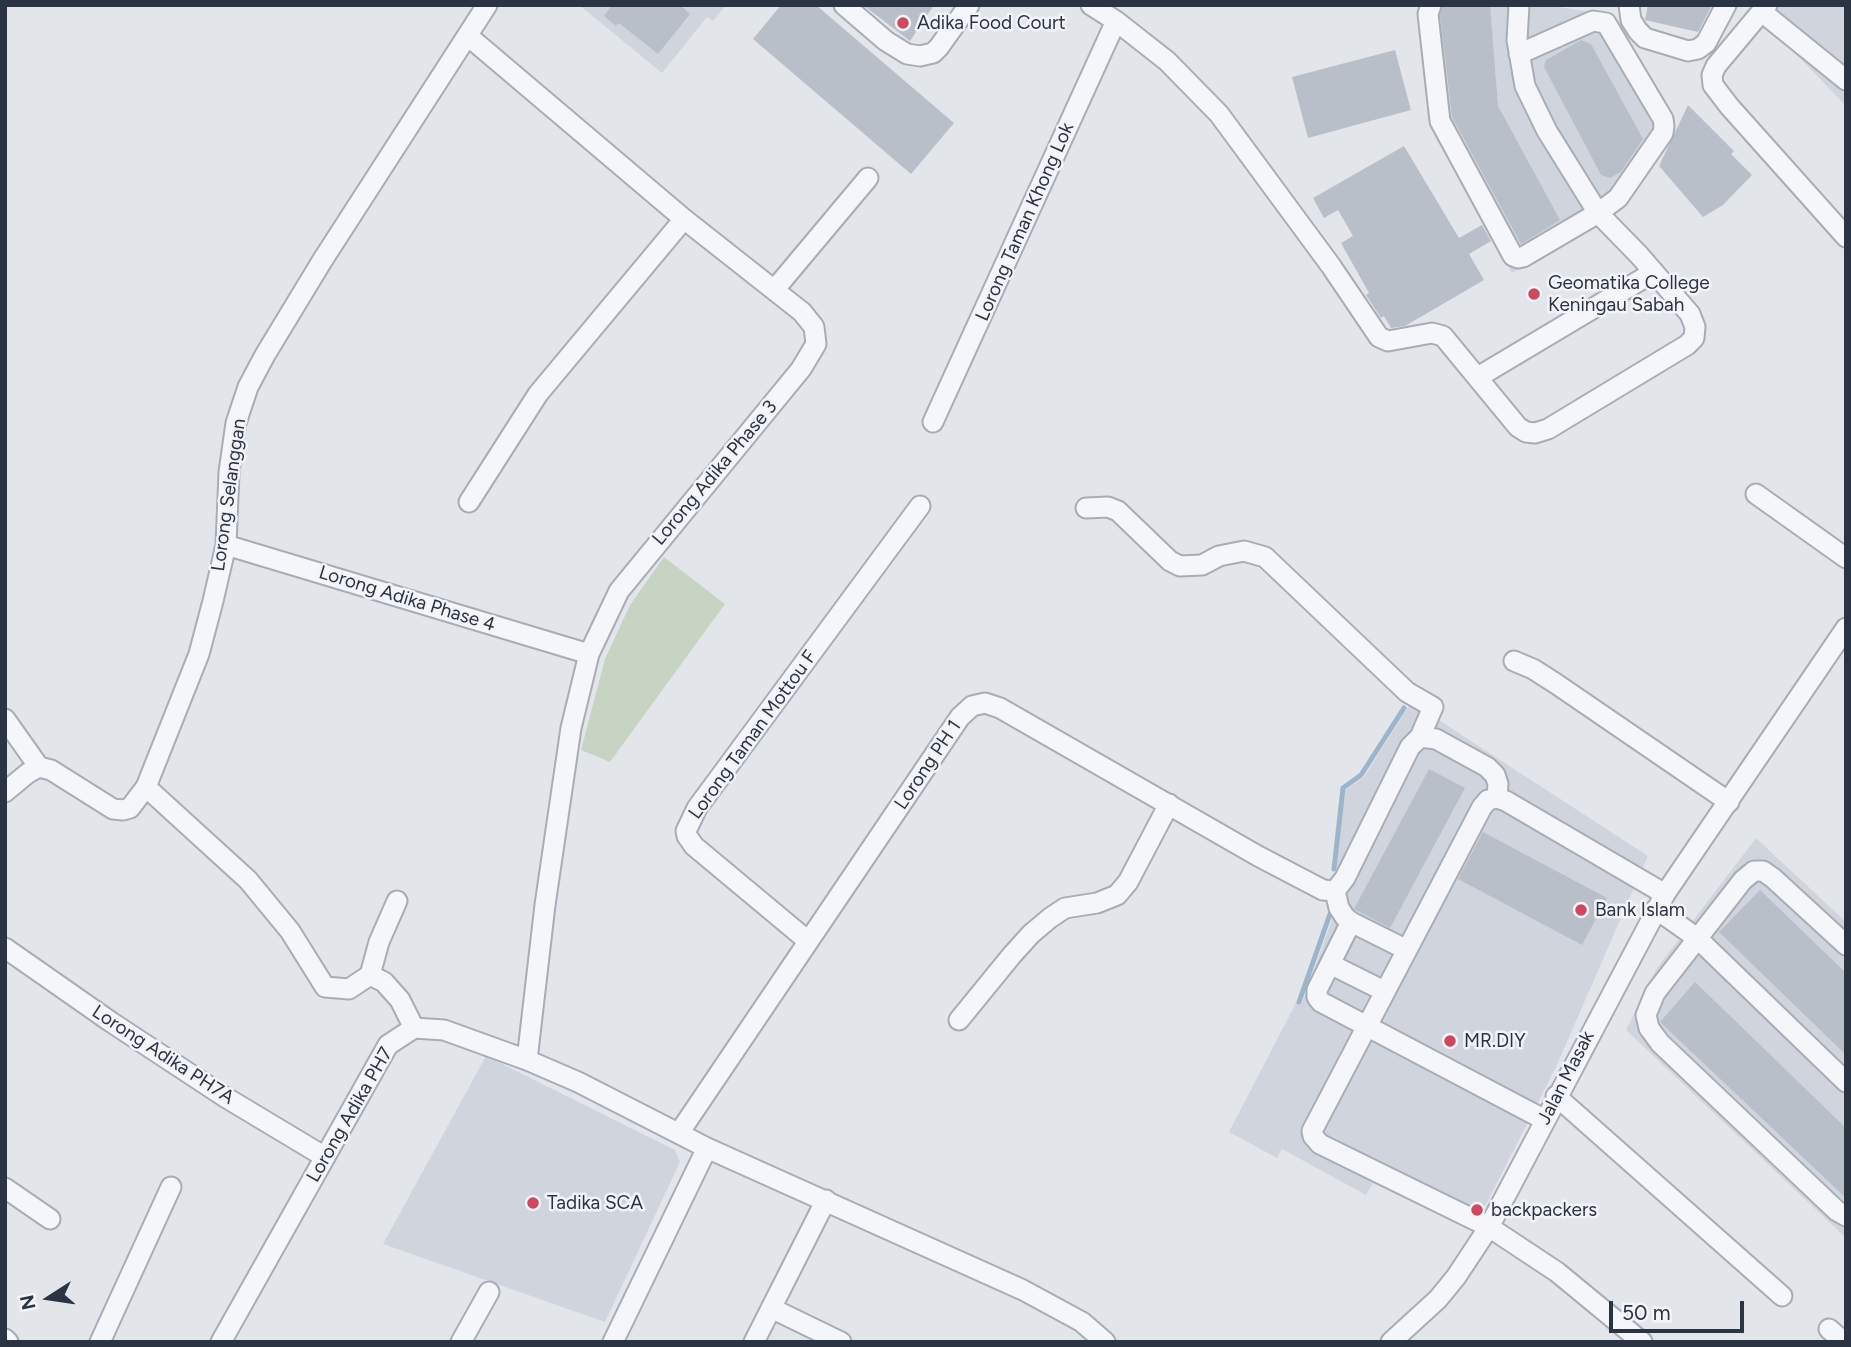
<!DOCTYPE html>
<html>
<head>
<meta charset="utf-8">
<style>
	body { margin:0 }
	#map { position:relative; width:1851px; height:1347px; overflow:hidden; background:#e2e6eb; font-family:Figtree,sans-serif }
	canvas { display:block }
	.frame { position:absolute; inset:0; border:7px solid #2a3443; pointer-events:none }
	.north { position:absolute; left:14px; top:1263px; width:70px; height:70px; -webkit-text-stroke:5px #f2f4f8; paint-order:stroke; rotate:258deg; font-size:19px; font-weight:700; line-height:28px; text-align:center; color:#2a3443 }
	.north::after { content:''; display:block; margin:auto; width:24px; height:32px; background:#2a3443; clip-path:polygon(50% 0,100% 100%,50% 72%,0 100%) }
	.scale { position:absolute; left:1609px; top:1301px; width:135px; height:32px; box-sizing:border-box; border:4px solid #2a3443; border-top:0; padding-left:9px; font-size:21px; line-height:24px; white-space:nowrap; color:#2a3443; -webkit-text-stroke:5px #f2f4f8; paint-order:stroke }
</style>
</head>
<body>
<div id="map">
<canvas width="1851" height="1347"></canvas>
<div class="frame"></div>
<div class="north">N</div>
<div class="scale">50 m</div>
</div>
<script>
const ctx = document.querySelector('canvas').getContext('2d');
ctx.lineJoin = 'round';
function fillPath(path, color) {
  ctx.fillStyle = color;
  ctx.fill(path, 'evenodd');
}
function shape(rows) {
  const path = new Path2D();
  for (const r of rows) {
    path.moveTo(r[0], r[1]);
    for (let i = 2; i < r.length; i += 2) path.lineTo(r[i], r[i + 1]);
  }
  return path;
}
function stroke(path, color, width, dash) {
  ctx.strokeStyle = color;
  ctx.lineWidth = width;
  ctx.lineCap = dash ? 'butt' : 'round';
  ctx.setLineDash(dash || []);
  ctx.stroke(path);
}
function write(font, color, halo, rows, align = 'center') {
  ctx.font = font + ' Figtree,sans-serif';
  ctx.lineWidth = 5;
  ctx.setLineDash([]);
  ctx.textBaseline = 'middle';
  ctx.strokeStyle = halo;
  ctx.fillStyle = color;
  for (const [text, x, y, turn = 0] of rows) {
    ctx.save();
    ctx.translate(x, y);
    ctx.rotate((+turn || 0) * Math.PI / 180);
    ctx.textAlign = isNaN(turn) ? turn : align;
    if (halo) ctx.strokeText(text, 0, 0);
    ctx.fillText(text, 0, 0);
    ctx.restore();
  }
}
fillPath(shape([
	[579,5,726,5,713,21,707,17,662,73],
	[1420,5,1544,5,1613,15,1673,124,1633,195,1589,229,1512,273,1433,127],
	[1749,5,1846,5,1846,106],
	[1411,702,1648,856,1556,1067,1473,1230,1373,1183,1366,1195,1282,1149,1277,1158,1229,1132,1297,1001,1302,1003,1333,917,1343,792,1364,777],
	[1756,838,1846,922,1846,1238,1626,1030,1657,968],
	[486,1056,675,1150,680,1162,605,1322,383,1244]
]), '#d0d5dd');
fillPath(shape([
	[664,557,725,604,610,762,581,750,605,659,630,605]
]), '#c8d4c3');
stroke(shape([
	[1334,869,1343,788,1361,775,1404,708],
	[1299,1002,1330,914]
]), '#9db5cb', 5);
fillPath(shape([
	[612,5,680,5,690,14,658,54,619,23,616,26,604,16],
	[781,5,816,5,954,123,911,174,753,39],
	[863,5,934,5,910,41],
	[1443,5,1490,5,1498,106,1560,220,1521,244,1452,117,1440,15],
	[1648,5,1712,5,1698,32,1645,20],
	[1581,40,1591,44,1643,139,1621,172,1610,178,1601,175,1544,67,1546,60],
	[1395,50,1411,110,1308,138,1292,77],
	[1688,105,1734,151,1731,154,1752,175,1723,205,1703,217,1659,166],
	[1404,146,1459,238,1482,225,1491,241,1469,254,1484,280,1405,326,1391,328,1384,316,1381,318,1366,295,1369,293,1341,243,1353,236,1338,210,1324,218,1313,198],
	[1429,769,1465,788,1390,928,1354,909],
	[1483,832,1607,898,1582,945,1458,879],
	[1760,890,1846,973,1846,1055,1719,932],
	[1695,982,1846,1128,1846,1198,1660,1022]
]), '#b9bfc8');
const minor = shape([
	[844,5,886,41,907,54,920,56,933,53,939,47,969,5],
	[1091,5,1116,21,1167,61,1219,114,1331,266,1379,337,1388,341,1432,333,1443,336,1518,427,1526,432,1535,433,1548,429,1687,345,1694,338,1695,327,1690,314,1639,255,1598,213,1547,131,1525,86,1517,40,1519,5],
	[1431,5,1428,14,1440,121,1513,256,1518,258,1523,257,1598,213,1618,198,1663,133,1664,126,1663,119,1606,23,1593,21,1519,54],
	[1629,5,1631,20,1638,31,1645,38,1688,51,1698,49,1706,43,1726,5],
	[1767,5,1716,66,1712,75,1713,85,1729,106,1846,237],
	[1762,12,1846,80],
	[468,36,684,219,802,312,814,327,816,344,801,369,619,591,589,654,571,728,545,905,527,1060],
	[775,289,868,178],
	[1478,377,1654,272],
	[933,422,1116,21],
	[1756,494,1846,558],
	[469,502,538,394,684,219],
	[1086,508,1108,507,1118,511,1170,561,1180,566,1202,565,1219,556,1244,551,1265,557,1407,692,1433,707,1420,737],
	[226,545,589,654],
	[1514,661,1533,669,1555,683,1729,802],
	[5,719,39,767],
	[146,787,248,880,290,931,325,987,349,989,370,975,379,942,397,901],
	[5,792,28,773,39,767,51,770,113,809,123,810,130,808,146,787,199,654,213,601,226,545,229,472,236,423,248,387,265,355,322,261,487,5],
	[1335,891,1345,878,1410,747,1420,737,1436,739,1487,767,1495,775,1498,784,1497,798],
	[1335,891,1339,908,1345,917,1351,922,1405,949],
	[1656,909,1697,938,1846,1082],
	[1351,922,1317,990,1317,997,1321,1002,1545,1120],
	[808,941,694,846,687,836,686,831,697,808,920,506],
	[1846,945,1773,878,1763,871,1754,871,1743,880,1655,993,1646,1015,1649,1028,1660,1043,1837,1211,1846,1216],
	[5,948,111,1022,225,1097,325,1157],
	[1330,964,1384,991],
	[370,975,384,982,400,1000,414,1028],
	[959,1020,1012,955,1031,934,1050,918,1065,908,1097,903,1117,895,1128,882,1169,804],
	[1556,1096,1782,1296],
	[679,1133,960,717,972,706,985,703,1000,708,1258,856,1323,890,1335,891],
	[5,1188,50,1219],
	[771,1308,841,1342],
	[1829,1329,1844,1342],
	[5,1339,8,1342],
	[100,1342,171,1187],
	[221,1342,388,1045,414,1028,444,1030,527,1060,578,1082,707,1148],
	[461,1342,489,1292],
	[613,1342,707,1148,1023,1290,1082,1322,1105,1342],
	[754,1342,826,1200],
	[1391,1342,1438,1299,1456,1277,1489,1227,1665,894,1846,628],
	[1642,1342,1557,1272,1489,1227,1320,1144,1313,1136,1312,1131,1482,807,1488,800,1497,798,1506,801,1665,894]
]);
stroke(minor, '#a7adb5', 23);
stroke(minor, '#f5f6f9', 19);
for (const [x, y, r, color] of [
	[903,23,7,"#d04760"],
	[1534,294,7,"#d04760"],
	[1581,910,7,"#d04760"],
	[1450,1041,7,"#d04760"],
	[533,1203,7,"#d04760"],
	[1477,1210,7,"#d04760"]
]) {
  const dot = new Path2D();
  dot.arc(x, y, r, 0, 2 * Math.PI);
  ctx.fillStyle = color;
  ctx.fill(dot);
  stroke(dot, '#f2f4f8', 2.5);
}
write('19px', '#2a3443', '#f2f4f8', [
	["Adika Food Court",917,23],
	["Geomatika College",1548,283],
	["Keningau Sabah",1548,305],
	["Bank Islam",1595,910],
	["MR.DIY",1464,1041],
	["Tadika SCA",547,1203],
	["backpackers",1491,1210]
], 'left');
write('19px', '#2a3443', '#f2f4f8', [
	["Lorong Taman Khong Lok",1025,222,-66],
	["Lorong Adika Phase 3",715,473,-50],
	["Lorong Selanggan",229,495,-82],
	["Lorong Adika Phase 4",407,599,17],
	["Lorong Taman Mottou F",753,735,-54],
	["Lorong PH 1",928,765,-56],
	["Lorong Adika PH7A",163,1055,33],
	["Jalan Masak",1566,1078,-63],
	["Lorong Adika PH7",350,1115,-60]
]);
</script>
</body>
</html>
